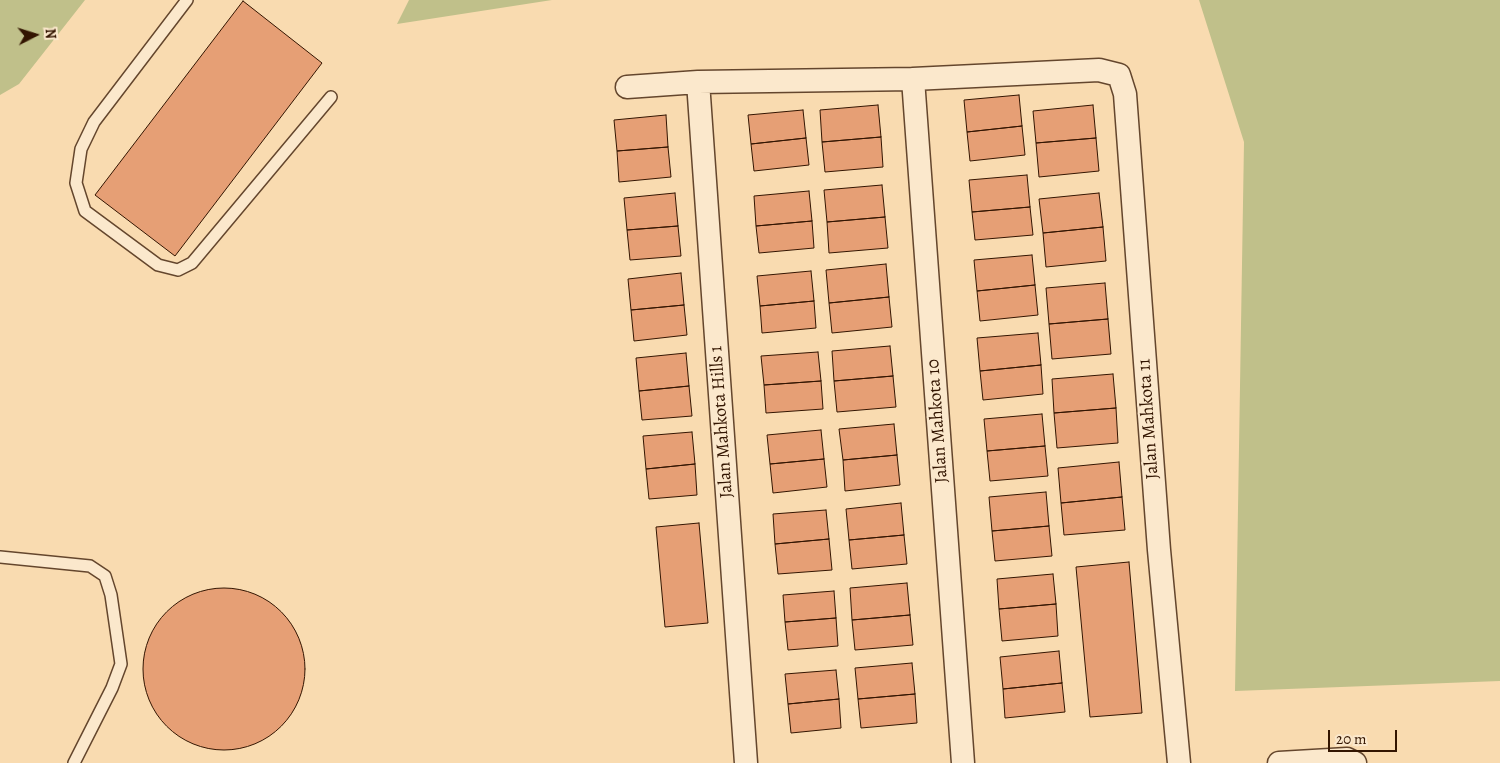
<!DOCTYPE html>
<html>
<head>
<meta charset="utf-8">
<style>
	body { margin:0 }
	#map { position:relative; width:1500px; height:763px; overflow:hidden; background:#f9dbb0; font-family:Alegreya,serif }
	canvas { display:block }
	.north { position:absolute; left:10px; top:10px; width:50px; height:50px; -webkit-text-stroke:4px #fbe8cc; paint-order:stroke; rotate:85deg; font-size:14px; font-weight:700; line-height:20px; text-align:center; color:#331501 }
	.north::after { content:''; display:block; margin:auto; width:18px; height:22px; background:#331501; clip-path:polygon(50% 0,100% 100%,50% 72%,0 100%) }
	.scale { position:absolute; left:1328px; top:730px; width:69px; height:22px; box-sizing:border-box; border:2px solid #331501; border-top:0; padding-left:6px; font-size:15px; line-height:18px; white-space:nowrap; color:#331501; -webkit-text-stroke:4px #fbe8cc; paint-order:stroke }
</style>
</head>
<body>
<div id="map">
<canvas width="1500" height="763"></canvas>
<div class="north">N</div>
<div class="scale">20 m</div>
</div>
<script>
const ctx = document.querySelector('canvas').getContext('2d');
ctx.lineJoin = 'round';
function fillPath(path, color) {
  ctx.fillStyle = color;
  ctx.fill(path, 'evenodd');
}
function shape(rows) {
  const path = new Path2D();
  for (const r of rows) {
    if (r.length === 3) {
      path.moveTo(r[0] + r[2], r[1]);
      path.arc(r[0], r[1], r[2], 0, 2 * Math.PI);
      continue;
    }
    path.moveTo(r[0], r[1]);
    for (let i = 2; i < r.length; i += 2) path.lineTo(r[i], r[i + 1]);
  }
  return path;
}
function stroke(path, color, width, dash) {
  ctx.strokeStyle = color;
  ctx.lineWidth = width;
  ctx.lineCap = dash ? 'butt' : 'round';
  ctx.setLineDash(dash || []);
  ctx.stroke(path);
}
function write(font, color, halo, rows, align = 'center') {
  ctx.font = font + ' Alegreya,serif';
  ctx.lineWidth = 4;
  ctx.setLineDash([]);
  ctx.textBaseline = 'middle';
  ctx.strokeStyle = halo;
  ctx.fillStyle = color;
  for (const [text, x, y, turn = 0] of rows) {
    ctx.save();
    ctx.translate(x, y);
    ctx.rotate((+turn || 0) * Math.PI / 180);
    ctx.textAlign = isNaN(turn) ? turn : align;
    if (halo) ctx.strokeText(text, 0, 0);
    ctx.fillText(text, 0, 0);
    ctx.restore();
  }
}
fillPath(shape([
	[0,0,85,0,19,84,0,95],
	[409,0,552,0,397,24],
	[1199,0,1500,0,1500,681,1235,691,1244,142]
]), '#c0c08a');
const building = shape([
	[243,1,322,63,175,256,95,195,243,1],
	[1019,95,1022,126,967,132,964,100,1019,95],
	[878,105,881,137,822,142,820,110,878,105],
	[1093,105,1096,138,1036,143,1033,111,1093,105],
	[803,110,806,138,751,144,748,115,803,110],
	[666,115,668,147,617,151,614,120,666,115],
	[1022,126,1025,155,970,161,967,132,1022,126],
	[881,137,883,167,825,172,822,142,881,137],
	[806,138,809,165,754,171,751,144,806,138],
	[1096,138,1099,171,1039,177,1036,143,1096,138],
	[668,147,671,177,619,182,617,151,668,147],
	[1027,175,1030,207,972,212,969,180,1027,175],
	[882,185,885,217,827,222,824,190,882,185],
	[809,191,812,221,756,226,754,196,809,191],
	[675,193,678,226,627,230,624,198,675,193],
	[1099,193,1103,227,1043,233,1039,199,1099,193],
	[1030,207,1033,235,975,240,972,212,1030,207],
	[885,217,888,248,829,253,827,222,885,217],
	[812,221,814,248,759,253,756,226,812,221],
	[678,226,681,256,630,260,627,230,678,226],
	[1103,227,1106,261,1046,267,1043,233,1103,227],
	[1032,255,1035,285,977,291,974,260,1032,255],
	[886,264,889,297,829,303,826,270,886,264],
	[811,271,814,301,760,306,757,276,811,271],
	[681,273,684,305,631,310,628,279,681,273],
	[1105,283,1108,319,1049,324,1046,288,1105,283],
	[1035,285,1038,315,980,321,977,291,1035,285],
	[889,297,892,327,832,333,829,303,889,297],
	[814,301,816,328,762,333,760,306,814,301],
	[684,305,687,335,634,341,631,310,684,305],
	[1108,319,1111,354,1052,359,1049,324,1108,319],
	[1038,333,1041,365,980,371,977,338,1038,333],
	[890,346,893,376,834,381,832,351,890,346],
	[818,352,821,381,764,385,761,356,818,352],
	[686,353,689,386,639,391,636,358,686,353],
	[1041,365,1043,394,983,400,980,371,1041,365],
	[1113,374,1116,408,1054,413,1052,379,1113,374],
	[893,376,896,407,837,412,834,381,893,376],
	[821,381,823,409,766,413,764,385,821,381],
	[689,386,692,416,642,420,639,391,689,386],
	[1116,408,1118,443,1057,448,1054,413,1116,408],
	[1042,414,1045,446,987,451,984,419,1042,414],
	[894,424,897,455,843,460,839,429,894,424],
	[821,430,824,459,770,464,767,435,821,430],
	[692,432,695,464,646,469,643,436,692,432],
	[1045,446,1048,476,990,481,987,451,1045,446],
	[897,455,900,485,845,491,843,460,897,455],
	[824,459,827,487,773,493,770,464,824,459],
	[1119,462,1122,497,1061,503,1058,468,1119,462],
	[695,464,697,495,649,499,646,469,695,464],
	[1046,492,1049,526,992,531,989,497,1046,492],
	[1122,497,1125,530,1064,535,1061,503,1122,497],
	[901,503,904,535,849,540,846,509,901,503],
	[826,510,829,539,775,544,773,514,826,510],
	[699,523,708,623,665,627,656,527,699,523],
	[1049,526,1052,556,995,561,992,531,1049,526],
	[904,535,907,564,852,569,849,540,904,535],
	[829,539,832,570,778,574,775,544,829,539],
	[1129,562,1142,713,1090,717,1076,567,1129,562],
	[1053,574,1056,604,999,609,997,579,1053,574],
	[907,583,910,615,852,620,850,588,907,583],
	[224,669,81],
	[834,591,836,618,785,622,783,595,834,591],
	[1056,604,1058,636,1002,641,999,609,1056,604],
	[910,615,913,645,855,650,852,620,910,615],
	[836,618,838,646,788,650,785,622,836,618],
	[1059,651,1062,683,1003,689,1000,657,1059,651],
	[912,663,915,694,858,699,855,668,912,663],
	[836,670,839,699,788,704,785,674,836,670],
	[1062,683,1065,712,1005,718,1003,689,1062,683],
	[915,694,917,723,861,728,858,699,915,694],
	[839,699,841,728,791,733,788,704,839,699]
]);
fillPath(building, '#e69f75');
stroke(building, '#331501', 1);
const lane = shape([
	[187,0,94,122,81,149,76,183,85,211,158,265,178,270,192,263,331,97],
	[0,557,90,566,105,576,111,595,121,664,112,688,74,763]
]);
const street = shape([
	[913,79,963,763],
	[698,82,746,763],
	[627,87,698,82,913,79,1099,70,1119,75,1125,94,1159,550,1179,763],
	[1279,763,1347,759,1355,763]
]);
stroke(lane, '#64462d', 14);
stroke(street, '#64462d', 25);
stroke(lane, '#fbe8cc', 11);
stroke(street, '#fbe8cc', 22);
write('18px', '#331501', '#fbe8cc', [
	["Jalan Mahkota 11",1149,419,-94],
	["Jalan Mahkota 10",938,421,-94],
	["Jalan Mahkota Hills 1",722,422,-94]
]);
</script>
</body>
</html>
